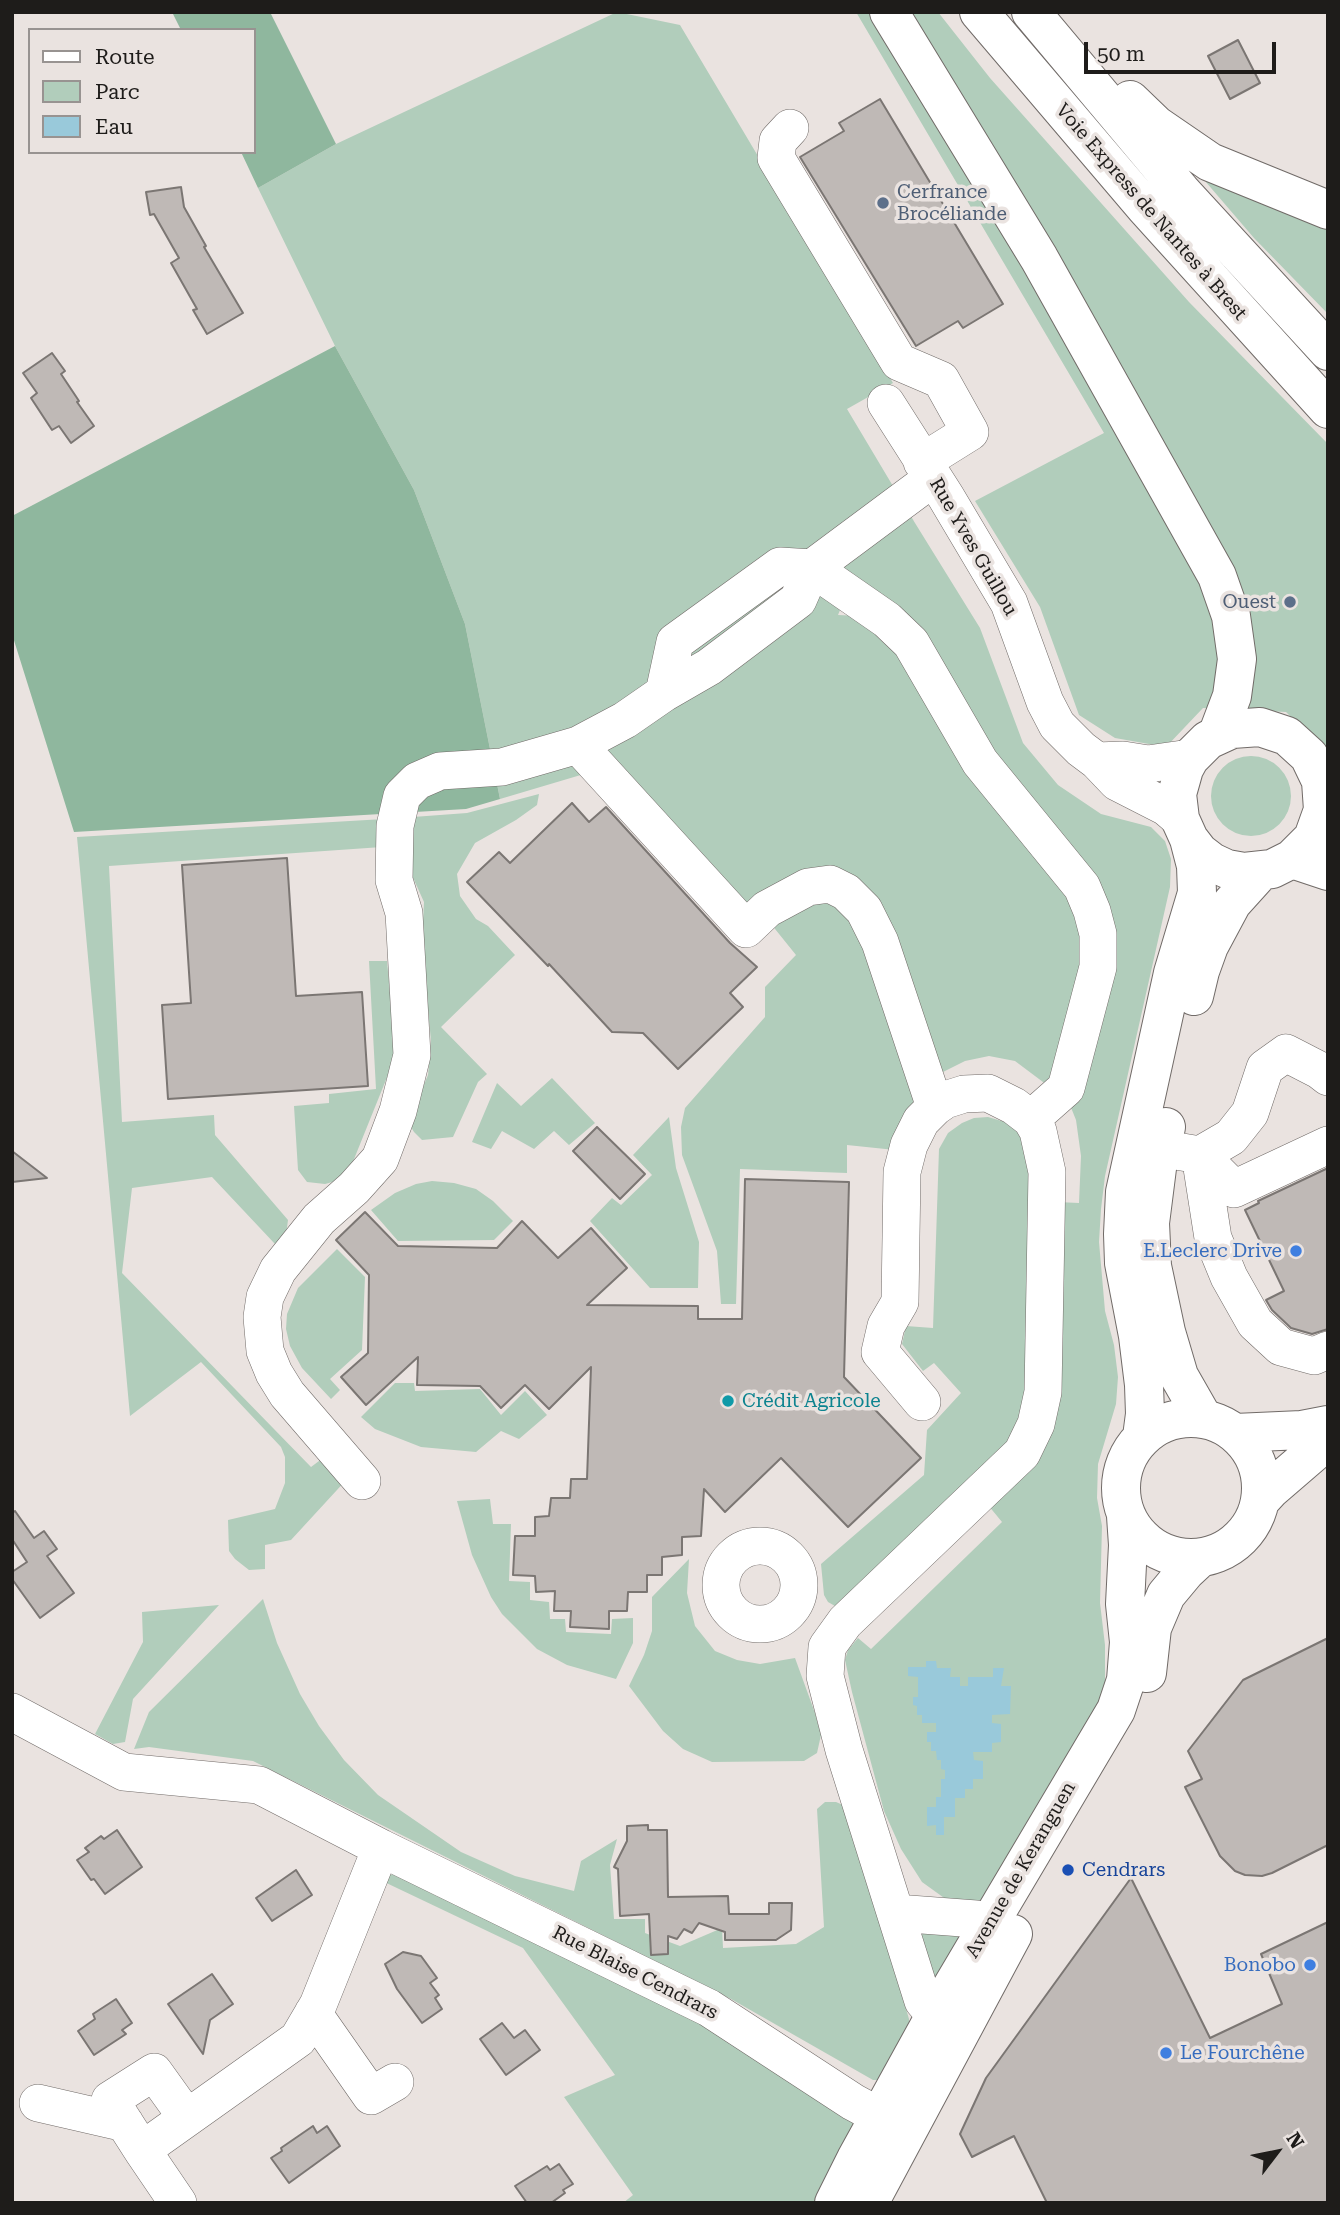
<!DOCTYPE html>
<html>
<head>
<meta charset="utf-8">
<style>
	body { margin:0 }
	#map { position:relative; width:1340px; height:2215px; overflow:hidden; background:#eae3e0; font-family:"Roboto Serif",serif }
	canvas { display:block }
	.frame { position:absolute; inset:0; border:14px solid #1e1c1a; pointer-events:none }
	.legend { position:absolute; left:28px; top:28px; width:228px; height:126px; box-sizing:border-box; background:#eae3e0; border:2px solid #989391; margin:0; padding:9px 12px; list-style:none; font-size:21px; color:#1e1c1a }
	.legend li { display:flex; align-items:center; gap:14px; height:35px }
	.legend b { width:35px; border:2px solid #989391 }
	.north { position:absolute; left:1242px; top:2117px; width:70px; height:70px; -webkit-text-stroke:5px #eae3e0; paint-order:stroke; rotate:58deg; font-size:19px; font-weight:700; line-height:28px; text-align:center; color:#1e1c1a }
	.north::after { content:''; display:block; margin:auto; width:24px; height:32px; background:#1e1c1a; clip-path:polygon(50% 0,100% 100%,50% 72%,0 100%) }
	.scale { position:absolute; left:1084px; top:42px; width:192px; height:32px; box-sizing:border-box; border:4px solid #1e1c1a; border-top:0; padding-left:9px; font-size:21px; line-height:24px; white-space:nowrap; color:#1e1c1a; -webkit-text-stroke:5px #eae3e0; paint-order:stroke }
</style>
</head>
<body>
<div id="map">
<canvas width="1340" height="2215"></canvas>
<div class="frame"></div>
<ul class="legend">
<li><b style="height:9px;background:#fff"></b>Route</li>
<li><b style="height:19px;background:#b1cdbb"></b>Parc</li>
<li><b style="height:19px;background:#99c9da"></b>Eau</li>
</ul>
<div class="north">N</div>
<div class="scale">50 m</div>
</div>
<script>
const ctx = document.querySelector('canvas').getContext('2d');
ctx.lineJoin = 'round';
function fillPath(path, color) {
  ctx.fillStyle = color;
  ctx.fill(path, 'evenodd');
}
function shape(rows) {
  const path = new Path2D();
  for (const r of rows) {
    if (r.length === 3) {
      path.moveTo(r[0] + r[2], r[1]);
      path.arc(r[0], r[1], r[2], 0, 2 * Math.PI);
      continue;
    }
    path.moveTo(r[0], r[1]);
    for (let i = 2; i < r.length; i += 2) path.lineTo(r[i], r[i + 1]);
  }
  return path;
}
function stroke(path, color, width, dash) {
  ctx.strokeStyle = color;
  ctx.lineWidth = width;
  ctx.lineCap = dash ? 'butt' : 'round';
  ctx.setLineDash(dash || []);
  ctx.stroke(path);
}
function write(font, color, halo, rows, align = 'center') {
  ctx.font = font + ' "Roboto Serif",serif';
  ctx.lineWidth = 7;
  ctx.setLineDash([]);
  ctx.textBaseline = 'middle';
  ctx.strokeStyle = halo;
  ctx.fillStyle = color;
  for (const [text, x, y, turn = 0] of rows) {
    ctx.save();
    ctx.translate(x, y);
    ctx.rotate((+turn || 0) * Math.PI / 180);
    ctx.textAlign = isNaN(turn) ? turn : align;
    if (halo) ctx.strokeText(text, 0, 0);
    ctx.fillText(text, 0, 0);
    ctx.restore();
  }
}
fillPath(shape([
	[617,12,680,25,893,383,847,409,915,523,980,628,1023,743,1058,785,1101,814,1151,827,1165,841,1171,859,1170,887,1105,1176,1101,1209,1099,1242,1105,1311,1114,1345,1118,1377,1116,1404,1098,1464,1097,1498,1102,1526,1100,1603,1105,1645,1105,1682,1096,1710,992,1901,947,1900,922,1882,901,1849,884,1811,852,1692,845,1660,848,1650,858,1638,871,1649,1002,1522,988,1505,1019,1477,1038,1455,1050,1432,1052,1412,1057,1202,1079,1203,1081,1156,1076,1120,1070,1105,1093,1031,1113,943,1105,901,1084,862,1009,777,973,723,923,634,902,609,852,580,838,615,860,616,900,645,915,666,971,766,1058,873,1073,899,1081,924,1085,954,1060,1077,1047,1085,1015,1061,989,1056,965,1061,941,1073,932,1063,900,956,880,916,860,892,831,875,803,878,781,888,750,911,611,766,500,799,465,624,414,490,335,346,258,188,336,144],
	[856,12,938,12,990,78,1189,302,1328,444,1328,754,1286,712,1203,708,1166,747,1115,738,1079,715,1040,607,975,501,1104,433],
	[1199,174,1328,224,1328,314,1254,238],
	[1251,796,40],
	[539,794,537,805,516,820,475,843,457,874,460,896,476,919,488,926,515,955,441,1027,487,1074,478,1082,453,1137,422,1140,414,1132,408,1122,428,1075,431,1041,422,945,424,902,410,871,413,817,467,813],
	[384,819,382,847,109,866,122,1122,214,1115,215,1135,288,1220,286,1235,275,1244,212,1177,132,1188,122,1273,311,1467,327,1455,348,1478,291,1540,265,1545,265,1569,249,1570,235,1559,229,1551,228,1520,275,1509,285,1483,285,1457,281,1447,201,1362,130,1416,77,837],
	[832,898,849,912,916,1089,910,1118,895,1150,847,1145,847,1173,740,1169,736,1304,721,1304,717,1251,682,1155,681,1127,685,1108,765,1017,765,987,796,955,771,924,775,919],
	[369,961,387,961,396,1055,348,1174,336,1181,325,1184,307,1182,298,1170,294,1106,329,1103,329,1094,376,1089],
	[552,1078,595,1123,569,1145,554,1131,534,1149,502,1131,491,1149,472,1142,497,1083,521,1106],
	[669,1117,676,1168,699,1242,698,1288,650,1288,590,1221,612,1198,621,1205,652,1175,633,1155],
	[988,1117,1005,1122,1020,1133,1028,1149,1030,1383,1018,1434,842,1610,828,1602,824,1595,821,1564,924,1475,927,1430,961,1393,934,1363,923,1371,902,1344,906,1326,933,1328,939,1149,948,1133,962,1123,974,1118],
	[432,1181,454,1183,476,1189,493,1201,513,1221,494,1240,398,1241,371,1210,395,1193,416,1184],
	[337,1249,365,1277,362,1350,330,1379,340,1390,331,1399,302,1368,290,1346,286,1329,287,1314,298,1288],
	[395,1383,414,1383,415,1391,480,1389,501,1415,525,1391,547,1415,519,1439,501,1431,476,1452,421,1447,375,1429,361,1417],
	[490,1499,493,1524,511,1524,509,1581,530,1582,530,1600,549,1602,550,1619,565,1619,566,1632,611,1634,612,1619,633,1618,633,1643,616,1679,567,1665,537,1649,502,1614,491,1597,472,1555,457,1501],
	[689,1559,687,1593,695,1626,715,1651,737,1660,760,1664,795,1658,815,1713,821,1735,817,1753,804,1761,712,1762,683,1749,663,1731,629,1686,644,1655,652,1631,652,1597],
	[263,1599,277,1643,300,1694,319,1726,344,1760,378,1795,461,1852,515,1876,574,1891,581,1861,617,1839,610,1865,614,1919,645,1919,645,1933,680,1946,722,1928,723,1948,796,1944,824,1927,817,1809,825,1802,836,1802,843,1805,851,1818,909,2019,909,2039,883,2080,873,2080,731,1999,253,1761,149,1747,134,1749,149,1712],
	[219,1605,133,1699,125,1742,113,1744,95,1734,143,1642,142,1612],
	[408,1869,717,2022,855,2120,814,2203,623,2203,633,2195,564,2097,615,2075,523,1948,378,1879],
	[927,1929,963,1934,933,1984,920,1937]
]), '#b1cdbb');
fillPath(shape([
	[172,12,270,12,336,144,258,188,241,152,254,152,254,30,181,30],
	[335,346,414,490,465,624,500,799,466,809,74,832,12,634,12,516]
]), '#8fb79e');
fillPath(shape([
	[926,1661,936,1661,937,1668,951,1668,950,1677,960,1677,960,1686,968,1686,968,1677,993,1677,993,1668,1004,1668,1001,1686,1011,1686,1010,1714,992,1715,992,1723,1001,1724,1001,1742,992,1743,992,1752,973,1752,974,1760,983,1761,983,1779,973,1779,973,1789,965,1789,965,1798,955,1798,955,1817,944,1817,944,1835,936,1835,936,1825,927,1826,927,1807,936,1807,936,1797,941,1797,941,1779,945,1779,945,1770,941,1769,941,1760,937,1760,936,1751,931,1751,931,1742,927,1742,927,1732,936,1732,936,1723,922,1723,922,1715,917,1715,917,1706,913,1705,913,1697,918,1697,918,1677,908,1676,908,1667,926,1667]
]), '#99c9da');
const building = shape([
	[1238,40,1260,83,1230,99,1208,56,1238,40],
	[880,99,1003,304,963,328,958,321,916,346,800,157,844,131,839,123,880,99],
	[181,187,184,207,206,246,204,247,243,313,207,334,193,310,197,309,171,263,179,258,154,214,150,215,146,192,181,187],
	[52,353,65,371,61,374,79,401,77,402,94,426,71,443,59,426,52,430,31,398,37,393,23,373,52,353],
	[572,803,589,822,606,807,730,943,757,967,730,993,743,1007,678,1069,643,1033,612,1032,549,964,548,966,467,882,499,852,510,863,572,803],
	[287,858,296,996,362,992,368,1086,168,1099,162,1005,191,1003,182,865,287,858],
	[597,1127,645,1174,620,1199,573,1151,597,1127],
	[12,1151,47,1178,12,1182,12,1151],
	[1328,1168,1328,1329,1312,1334,1291,1328,1272,1310,1266,1300,1284,1291,1245,1210,1259,1203,1258,1201,1328,1168],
	[745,1179,849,1182,844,1377,921,1458,848,1527,781,1458,725,1512,704,1489,701,1536,682,1537,682,1555,662,1557,662,1575,647,1575,647,1592,628,1592,627,1611,609,1611,609,1629,570,1627,571,1611,554,1611,555,1591,536,1592,535,1576,513,1575,515,1536,535,1536,535,1517,549,1516,551,1498,570,1498,571,1479,587,1479,591,1367,549,1409,525,1385,501,1408,480,1386,417,1385,418,1357,366,1405,341,1377,368,1353,369,1275,336,1240,365,1212,398,1246,497,1248,522,1221,558,1258,591,1228,627,1268,587,1305,698,1306,698,1319,742,1319,745,1179],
	[15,1511,34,1538,44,1531,57,1549,47,1556,74,1593,40,1618,12,1579,12,1572,27,1562,12,1539,12,1513,15,1511],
	[1328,1638,1328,1845,1272,1873,1262,1876,1245,1875,1235,1871,1220,1856,1185,1787,1202,1779,1188,1751,1243,1680,1328,1638],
	[648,1825,648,1830,667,1830,668,1897,728,1896,729,1914,769,1914,769,1903,792,1903,791,1930,776,1940,725,1940,725,1932,699,1923,692,1933,684,1929,677,1939,668,1936,668,1954,651,1955,649,1914,620,1916,618,1869,614,1867,627,1841,627,1826,648,1825],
	[117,1830,142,1867,105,1894,94,1879,91,1880,77,1860,89,1852,85,1848,101,1836,104,1839,117,1830],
	[296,1870,312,1895,272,1921,256,1898,296,1870],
	[1131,1878,1210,2038,1282,2004,1261,1954,1328,1922,1328,2203,1047,2203,1014,2136,972,2157,960,2134,986,2078,1131,1878],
	[403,1952,421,1956,437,1978,430,1983,439,1995,435,1998,442,2009,422,2023,397,1989,385,1964,403,1952],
	[212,1974,233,2004,210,2020,203,2054,168,2004,212,1974],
	[116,1999,132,2023,122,2030,126,2034,94,2055,78,2031,95,2019,93,2014,116,1999],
	[502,2023,514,2038,525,2030,540,2050,506,2075,480,2039,502,2023],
	[313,2126,317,2133,327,2126,340,2146,289,2183,271,2158,282,2151,281,2148,313,2126],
	[559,2164,573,2184,563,2190,565,2193,551,2203,527,2203,515,2186,547,2166,550,2170,559,2164]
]);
fillPath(building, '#bfb9b6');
stroke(building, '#7b7673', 2);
const minor = shape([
	[790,128,778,141,776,158,899,362,941,380,970,432,922,462],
	[886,403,946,497,1009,603,1045,702,1057,725,1081,749,1097,761,1117,782,1166,807,1180,819],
	[933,478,812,568,798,600,709,667,664,693,675,642,780,566,812,568,887,620,911,643,980,762,1082,887,1092,911,1098,934,1098,967,1066,1088,1031,1119],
	[664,693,625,720,578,745,746,929,767,909,808,887,830,884,846,892,864,910,880,942,935,1107],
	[1097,761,1123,760,1148,764,1190,758],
	[1176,1151,1200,1155,1231,1137,1250,1113,1265,1068,1286,1053,1319,1070,1328,1077],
	[1200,1155,1213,1238,1229,1277,1255,1323,1281,1347,1314,1356,1328,1350],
	[1200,1155,1234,1189,1328,1145],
	[922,1402,880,1352,886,1326,900,1302,902,1172,909,1145,921,1121,935,1107,945,1100,964,1094,988,1093,1014,1106,1031,1119,1038,1131,1047,1172,1043,1392,1036,1424,1022,1453,845,1622,827,1647,825,1676,844,1750,923,2001,929,2008,937,2012,956,2012,965,2009],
	[362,1481,287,1394,274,1373,265,1351,262,1317,265,1297,278,1270,319,1219,354,1188,380,1159,398,1111,412,1055,404,913,394,880,395,826,402,796,417,781,440,771,502,767,578,745],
	[760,1585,39],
	[12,1712,124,1772,259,1785,381,1848,709,2008,853,2102,879,2116],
	[896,1913,976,1919,992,1935,996,1944,992,1956],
	[313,2013,371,2096,395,2082],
	[38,2103,125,2123],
	[142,2150,110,2100,154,2072,187,2118],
	[178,2203,142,2150,298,2039,318,2005,381,1848]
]);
const major = shape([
	[1323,810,1313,838,1292,859,1272,869,1244,872,1227,869,1212,862,1199,852,1189,839,1180,819,1177,794,1184,769,1190,758,1208,740,1232,729,1260,727,1287,736,1309,756,1321,781,1323,810,1328,822],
	[1292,859,1328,871],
	[1194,996,1200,971,1209,946,1232,903,1260,872],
	[1166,1127,1157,1168,1150,1223,1152,1266,1166,1332,1179,1376,1203,1418],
	[1191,1488,70],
	[1235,1433,1302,1430,1328,1425],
	[1142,1437,1145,1414,1144,1385,1138,1336,1124,1263,1123,1234,1125,1192,1173,973,1197,893,1196,866,1189,839],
	[1260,1501,1271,1489,1328,1440],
	[1147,1673,1152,1628,1166,1595,1186,1571,1200,1558],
	[834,2203,856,2159,937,2012,1116,1710,1126,1680,1129,1642,1125,1604,1128,1545,1126,1516],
	[869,2203,1013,1934]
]);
const highway = shape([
	[889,12,1039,258,1217,576,1231,616,1237,659,1232,696,1218,733],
	[979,12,1145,207,1328,409],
	[1031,12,1181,191,1328,351],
	[1130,100,1156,125,1210,162,1328,210]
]);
stroke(minor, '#716b68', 38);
stroke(major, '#716b68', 40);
stroke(highway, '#716b68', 40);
stroke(minor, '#fff', 37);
stroke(major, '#fff', 38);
stroke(highway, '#fff', 38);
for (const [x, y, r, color] of [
	[883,203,7,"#5c6f8a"],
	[1290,602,7,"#5c6f8a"],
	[1296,1251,7,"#3f7fe0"],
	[728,1401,7,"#0f9aa8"],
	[1068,1870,7,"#1a4fb4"],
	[1310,1965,7,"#3f7fe0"],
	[1166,2053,7,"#3f7fe0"]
]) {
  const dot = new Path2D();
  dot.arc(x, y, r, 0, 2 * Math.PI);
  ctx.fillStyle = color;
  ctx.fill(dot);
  stroke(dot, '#eae3e0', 2.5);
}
write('19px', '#4e5e75', '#eae3e0', [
	["Cerfrance",897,192],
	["Brocéliande",897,214],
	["Ouest",1276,602,"right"]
], 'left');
write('19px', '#1e1c1a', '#eae3e0', [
	["Voie Express de Nantes à Brest",1151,212,49],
	["Rue Yves Guillou",973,547,60],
	["Avenue de Keranguen",1021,1870,-60],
	["Rue Blaise Cendrars",635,1973,27]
]);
write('19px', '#366cbe', '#eae3e0', [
	["E.Leclerc Drive",1282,1251],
	["Bonobo",1296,1965],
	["Le Fourchêne",1180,2053,"left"]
], 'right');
write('19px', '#0d838f', '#eae3e0', [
	["Crédit Agricole",742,1401]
], 'left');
write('19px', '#164399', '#eae3e0', [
	["Cendrars",1082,1870]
], 'left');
</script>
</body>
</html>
